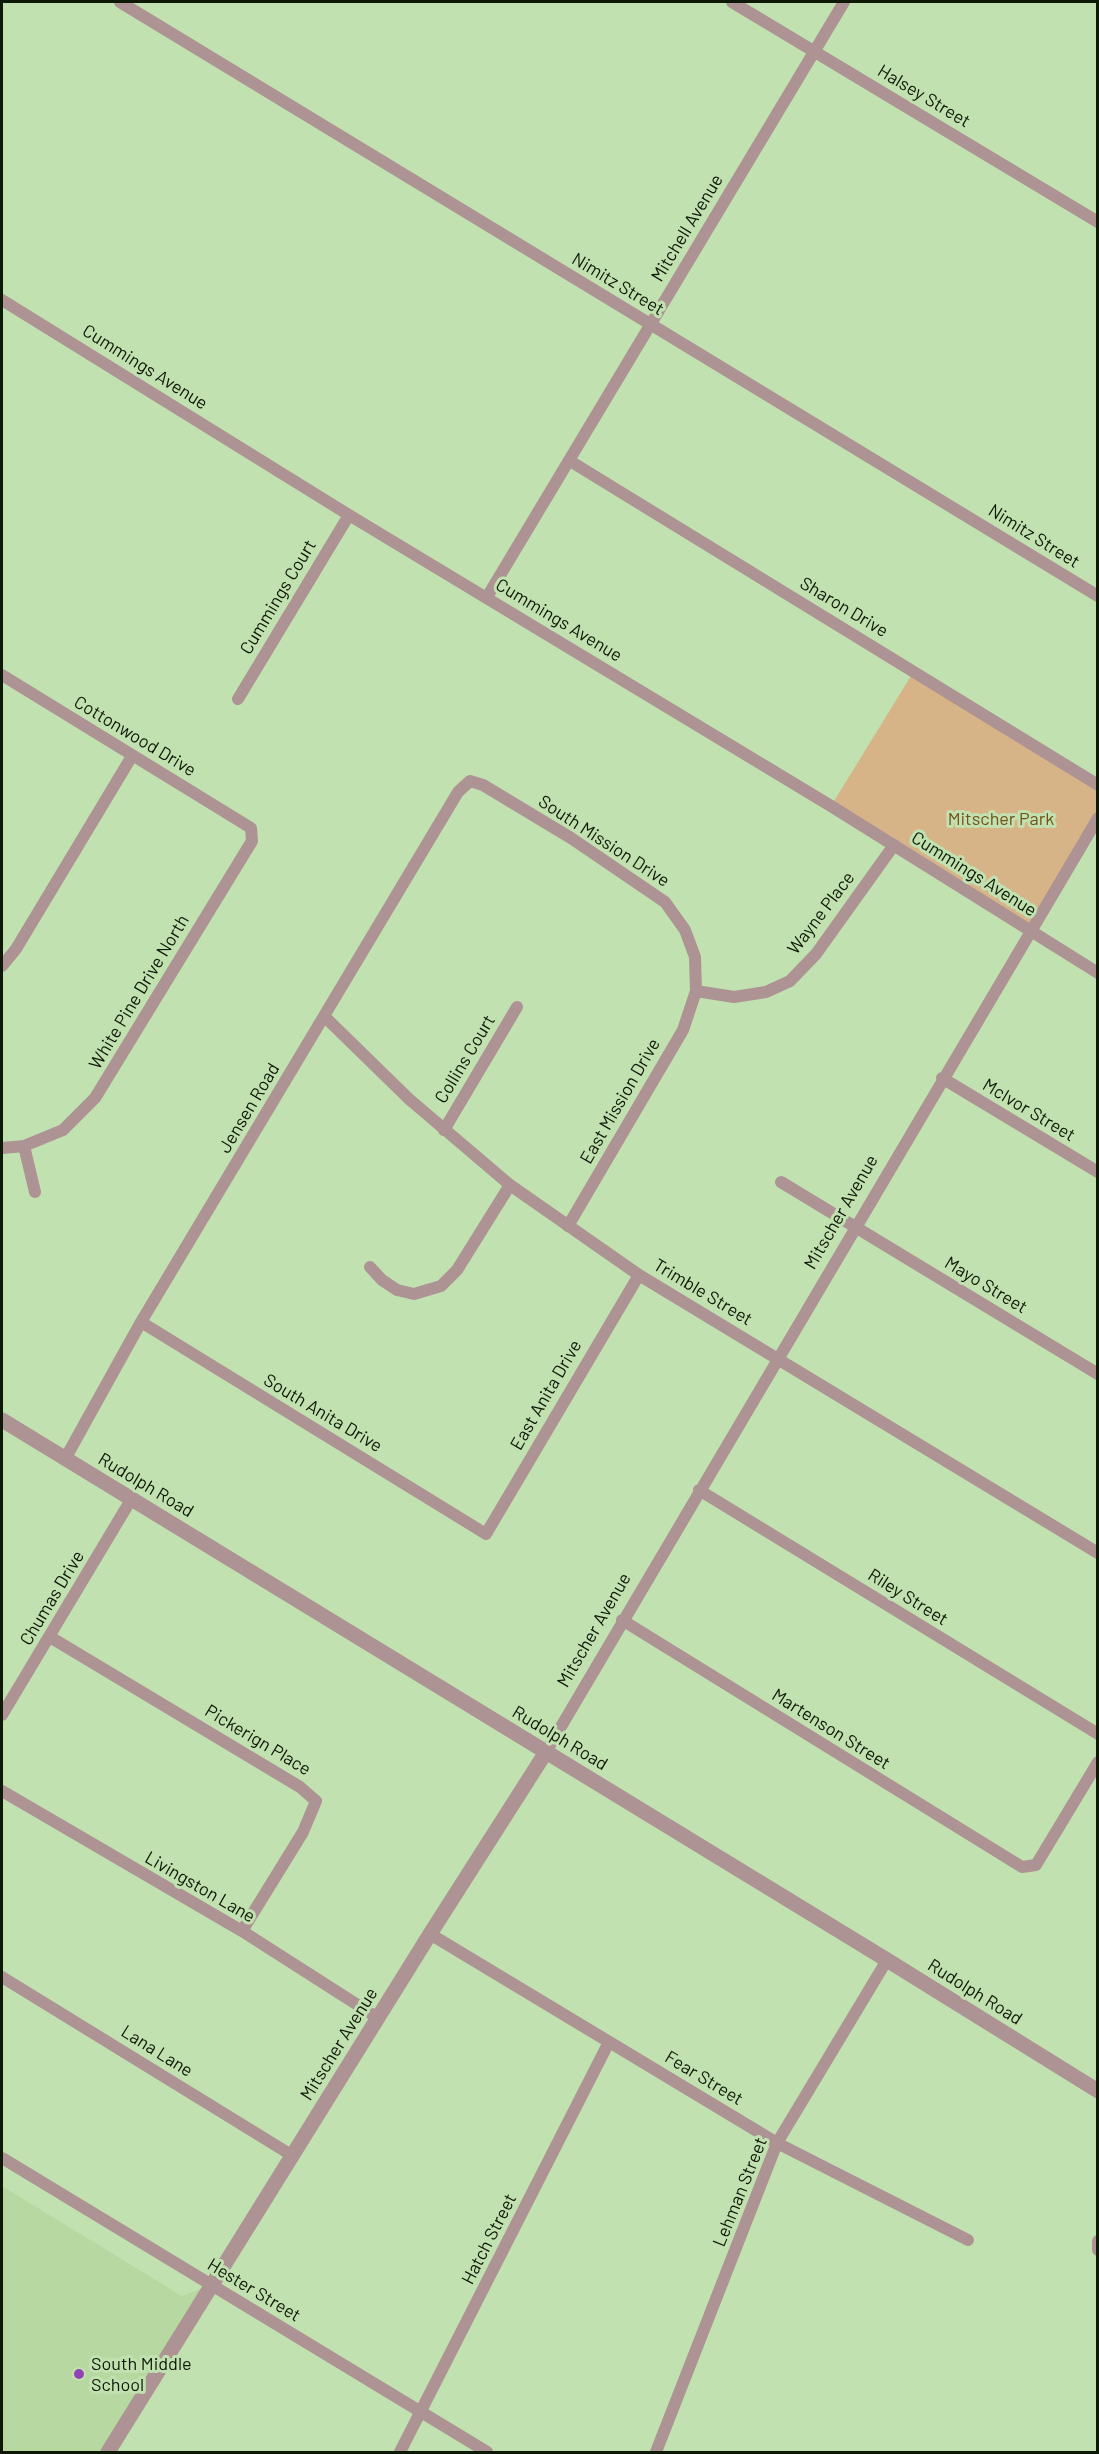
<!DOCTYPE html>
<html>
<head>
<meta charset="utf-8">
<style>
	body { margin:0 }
	#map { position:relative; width:1099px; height:2454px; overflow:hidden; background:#c2e1b0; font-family:Barlow,sans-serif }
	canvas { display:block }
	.frame { position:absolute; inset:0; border:3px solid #0e1807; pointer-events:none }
</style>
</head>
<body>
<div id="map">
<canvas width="1099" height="2454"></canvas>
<div class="frame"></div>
</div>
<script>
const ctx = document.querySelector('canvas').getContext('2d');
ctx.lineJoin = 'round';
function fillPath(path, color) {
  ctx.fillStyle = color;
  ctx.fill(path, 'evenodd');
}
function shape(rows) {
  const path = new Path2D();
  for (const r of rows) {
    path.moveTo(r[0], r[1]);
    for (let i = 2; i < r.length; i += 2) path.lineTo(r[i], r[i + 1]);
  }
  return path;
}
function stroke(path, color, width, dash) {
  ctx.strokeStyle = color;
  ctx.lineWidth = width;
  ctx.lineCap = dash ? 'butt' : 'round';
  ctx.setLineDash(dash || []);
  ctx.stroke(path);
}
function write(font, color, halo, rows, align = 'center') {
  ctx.font = font + ' Barlow,sans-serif';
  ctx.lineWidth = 6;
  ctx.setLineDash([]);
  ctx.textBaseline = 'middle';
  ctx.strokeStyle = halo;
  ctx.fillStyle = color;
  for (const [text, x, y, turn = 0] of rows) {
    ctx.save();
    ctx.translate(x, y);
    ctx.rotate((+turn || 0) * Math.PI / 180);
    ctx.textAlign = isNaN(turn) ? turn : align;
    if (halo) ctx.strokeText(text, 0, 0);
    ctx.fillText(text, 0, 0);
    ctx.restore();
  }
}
fillPath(shape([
	[2,2186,182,2296,211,2285,108,2452,2,2452]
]), '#b7d9a1');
fillPath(shape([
	[914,671,1097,785,1097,818,1030,931,831,806]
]), '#d7b487');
stroke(shape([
	[120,2,1098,596],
	[732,2,1098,222],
	[2,300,349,515,831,806,1098,973],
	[570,461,1098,785],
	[487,597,844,2],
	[2,675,251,828,252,841,95,1098,63,1130,24,1146,2,1148],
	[238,699,349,515],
	[2,966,16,949,132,756],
	[696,991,734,997,766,992,790,981,816,954,894,845],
	[325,1017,409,1099,510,1185,639,1275,1098,1553],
	[942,1078,1098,1172],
	[444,1130,517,1007],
	[24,1146,35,1192],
	[781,1182,1098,1374],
	[370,1267,382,1280,397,1290,414,1294,441,1286,457,1270,510,1185],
	[141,1322,486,1534,639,1275],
	[65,1459,141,1322,458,792,470,781,483,785,571,838,665,902,685,930,695,957,696,991,683,1030,568,1226],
	[699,1490,1098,1734],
	[622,1620,1022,1867,1036,1865,1098,1762],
	[50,1637,300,1787,316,1801,303,1832,242,1931],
	[2,1715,132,1498],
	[546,1752,1098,818],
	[2,1791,242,1931,378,2018],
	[430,1934,777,2143,968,2240],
	[2,1977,293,2156],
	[2,2158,487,2452],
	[1098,2241,1098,2250],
	[400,2452,609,2042],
	[656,2452,777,2143,887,1960]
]), '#ae9395', 12);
stroke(shape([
	[2,1420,887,1960,1098,2091],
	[108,2452,430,1934,546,1752]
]), '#ae9395', 15);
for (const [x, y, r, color] of [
	[79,2374,6,"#9143b4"]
]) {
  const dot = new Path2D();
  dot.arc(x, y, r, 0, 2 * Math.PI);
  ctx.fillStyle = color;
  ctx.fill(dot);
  stroke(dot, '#c2e1b0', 2);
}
write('18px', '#0e1807', '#c2e1b0', [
	["Halsey Street",924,96,31],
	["Mitchell Avenue",687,228,-59],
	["Nimitz Street",618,284,31],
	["Cummings Avenue",145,367,32],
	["Nimitz Street",1034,536,32],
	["Cummings Court",278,597,-59],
	["Sharon Drive",844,607,31],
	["Cummings Avenue",559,620,31],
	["Cottonwood Drive",135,736,31],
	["South Mission Drive",604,841,33],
	["Cummings Avenue",974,874,32],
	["Wayne Place",821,913,-53],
	["White Pine Drive North",139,992,-59],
	["Collins Court",465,1059,-59],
	["East Mission Drive",620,1101,-60],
	["Jensen Road",249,1108,-59],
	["McIvor Street",1029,1110,31],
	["Mitscher Avenue",841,1212,-60],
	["Mayo Street",986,1285,31],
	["Trimble Street",703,1292,31],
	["East Anita Drive",546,1395,-60],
	["South Anita Drive",323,1413,31],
	["Rudolph Road",146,1485,31],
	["Riley Street",908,1597,32],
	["Chumas Drive",52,1598,-59],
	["Mitscher Avenue",594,1630,-60],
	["Martenson Street",831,1729,32],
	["Rudolph Road",560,1738,31],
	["Pickerign Place",258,1740,31],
	["Livingston Lane",200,1887,30],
	["Rudolph Road",975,1992,32],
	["Mitscher Avenue",339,2044,-58],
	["Lana Lane",157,2051,32],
	["Fear Street",704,2078,31],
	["Lehman Street",740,2192,-68],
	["Hatch Street",489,2239,-63],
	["Hester Street",254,2290,31]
]);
write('18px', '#744f17', '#c2e1b0', [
	["Mitscher Park",1001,819]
]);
write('18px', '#0e1807', '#c2e1b0', [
	["South Middle",91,2364],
	["School",91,2385]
], 'left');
</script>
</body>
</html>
